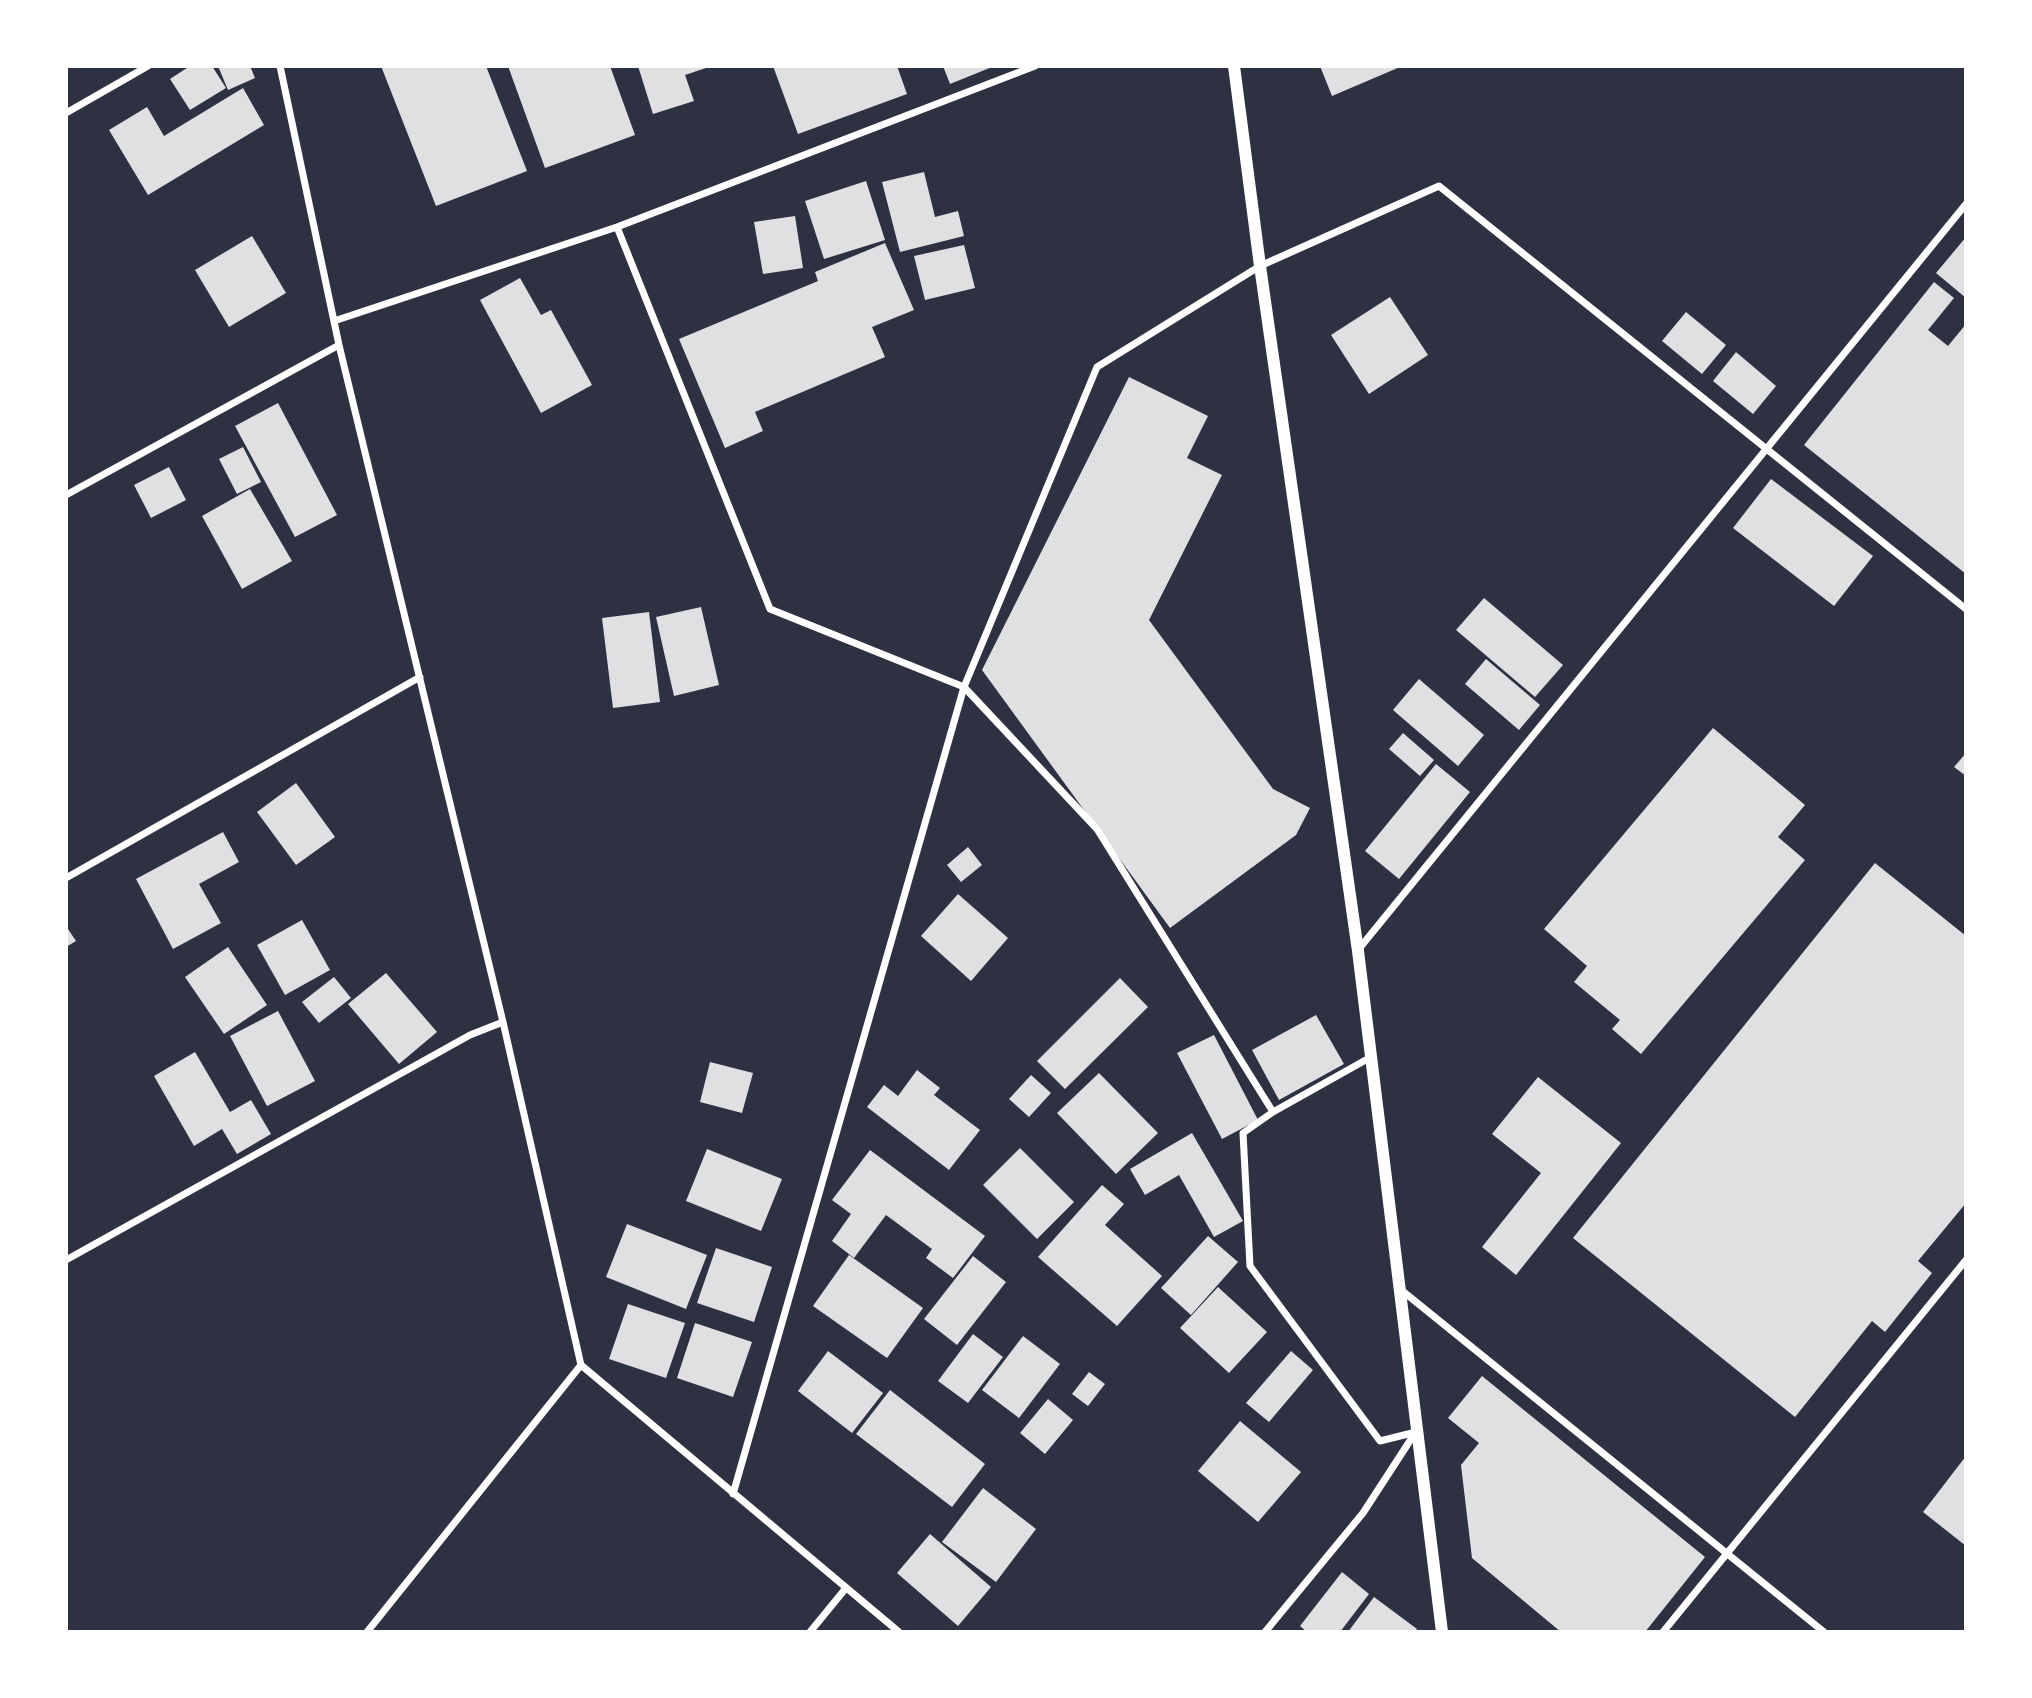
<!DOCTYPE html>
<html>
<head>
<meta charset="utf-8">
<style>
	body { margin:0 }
	#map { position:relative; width:2032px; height:1698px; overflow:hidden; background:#2d3142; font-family:Signika,sans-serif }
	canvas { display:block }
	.frame { position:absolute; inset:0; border:68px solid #fff; pointer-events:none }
</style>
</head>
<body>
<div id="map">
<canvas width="2032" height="1698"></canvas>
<div class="frame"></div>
</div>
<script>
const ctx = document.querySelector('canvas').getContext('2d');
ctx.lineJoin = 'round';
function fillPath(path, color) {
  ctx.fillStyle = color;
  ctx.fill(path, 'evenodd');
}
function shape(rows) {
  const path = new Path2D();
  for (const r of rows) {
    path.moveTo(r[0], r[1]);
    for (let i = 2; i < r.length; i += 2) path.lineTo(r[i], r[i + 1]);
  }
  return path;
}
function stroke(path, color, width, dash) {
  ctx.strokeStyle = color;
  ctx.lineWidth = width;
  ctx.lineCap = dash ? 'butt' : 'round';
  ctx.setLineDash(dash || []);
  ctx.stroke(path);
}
fillPath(shape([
	[190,66,212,66,226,88,190,110,170,79],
	[218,66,250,66,255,78,228,90],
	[381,66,486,66,527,171,436,206],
	[508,66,610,66,635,135,545,168],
	[638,66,709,66,709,67,685,75,694,101,653,114],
	[773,66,897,66,907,94,798,134],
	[943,66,992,66,992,67,950,84],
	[1320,66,1400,66,1400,67,1332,96],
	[243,88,264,125,148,195,109,130,147,107,164,136],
	[924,172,935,217,958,211,964,236,900,252,882,182],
	[866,181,885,240,824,259,805,201],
	[795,216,803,268,763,274,754,222],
	[252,236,286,293,229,327,195,270],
	[1966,237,1966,298,1936,273],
	[885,243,914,310,872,327,885,357,755,412,763,431,725,448,679,339,818,281,815,272],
	[964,245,975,288,925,300,914,256],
	[520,278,541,315,551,310,592,385,541,413,480,300],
	[1934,282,1954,298,1928,330,1948,346,1966,324,1966,574,1804,445],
	[1390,297,1428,355,1369,394,1331,335],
	[1686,312,1726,345,1702,374,1662,341],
	[1736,352,1776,386,1753,414,1713,381],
	[1129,377,1208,416,1187,458,1222,475,1149,620,1273,789,1310,808,1296,835,1170,928,982,670],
	[278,403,337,515,295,537,235,426],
	[243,447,261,482,237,494,219,459],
	[169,467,186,500,151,518,134,485],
	[1771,479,1873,556,1834,606,1733,528],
	[250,489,292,561,242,589,202,516],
	[1484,598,1563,665,1535,697,1456,630],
	[701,607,719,685,674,696,656,617],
	[649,612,660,702,613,708,602,618],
	[1486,659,1540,705,1519,730,1465,684],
	[1419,679,1484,735,1458,766,1393,710],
	[1713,728,1805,805,1778,837,1805,860,1641,1054,1612,1029,1620,1020,1574,982,1587,966,1544,929],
	[1403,733,1434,760,1420,776,1389,749],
	[1966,753,1966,776,1954,767],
	[1436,764,1470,792,1399,879,1365,851],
	[296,783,335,837,296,865,257,812],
	[223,832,239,862,199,884,221,923,173,949,136,879],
	[968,847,982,865,961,882,947,865],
	[1875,863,1966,936,1966,1203,1918,1261,1932,1273,1885,1332,1872,1321,1795,1417,1573,1238],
	[958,894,1008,938,971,981,921,936],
	[302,920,330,970,285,995,257,945],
	[66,926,76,941,66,947],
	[228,947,267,1005,224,1034,185,977],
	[386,973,437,1032,399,1064,348,1004],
	[334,977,351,998,319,1023,302,1002],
	[1120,978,1148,1007,1065,1089,1037,1061],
	[278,1011,315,1081,267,1106,230,1036],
	[1316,1015,1344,1064,1279,1100,1252,1050],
	[1214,1035,1258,1120,1222,1139,1177,1053],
	[195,1052,230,1112,251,1100,271,1134,237,1154,222,1129,194,1146,154,1076],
	[710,1062,753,1073,742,1113,700,1102],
	[917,1070,940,1088,934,1095,980,1130,949,1170,867,1107,884,1085,898,1096],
	[1099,1073,1158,1133,1116,1174,1057,1113],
	[1031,1075,1051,1093,1029,1117,1009,1099],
	[1538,1077,1621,1143,1516,1275,1482,1247,1541,1173,1492,1134],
	[1192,1133,1243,1221,1214,1237,1179,1175,1145,1195,1130,1169],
	[1020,1148,1074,1202,1037,1239,983,1185],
	[707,1149,782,1179,761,1231,686,1201],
	[870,1150,985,1236,953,1278,926,1258,932,1249,886,1215,854,1258,832,1241,851,1214,832,1200],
	[1102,1185,1124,1204,1105,1225,1162,1276,1117,1326,1038,1257],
	[627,1224,707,1255,686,1309,606,1277],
	[1208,1236,1238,1262,1191,1315,1161,1288],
	[716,1248,772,1267,754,1322,697,1303],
	[849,1255,923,1308,887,1358,813,1306],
	[973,1256,1006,1282,957,1345,924,1319],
	[1218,1287,1267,1332,1229,1373,1180,1328],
	[628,1304,685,1323,666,1378,609,1359],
	[695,1323,752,1342,733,1397,677,1378],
	[973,1334,1003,1357,968,1403,938,1381],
	[1023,1336,1060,1364,1019,1418,982,1390],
	[828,1351,883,1393,852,1433,798,1391],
	[1291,1351,1313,1370,1269,1422,1246,1403],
	[1089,1372,1105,1384,1088,1406,1072,1394],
	[1482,1376,1705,1557,1645,1632,1561,1632,1472,1558,1461,1465,1479,1443,1448,1418],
	[890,1390,985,1464,952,1507,856,1434],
	[1048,1399,1073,1420,1045,1454,1020,1433],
	[1240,1421,1301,1472,1258,1522,1198,1471],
	[1966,1456,1966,1546,1923,1512],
	[983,1488,1036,1529,996,1582,942,1542],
	[930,1534,991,1587,958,1626,897,1573],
	[1342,1572,1369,1594,1340,1632,1307,1632,1300,1626],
	[1374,1597,1417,1629,1415,1632,1348,1632]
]), '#e0e0e3');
stroke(shape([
	[280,66,339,345,503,1022,581,1365,899,1632],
	[66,113,148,66],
	[617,227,770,609,964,687,1097,829,1273,1112],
	[334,321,617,227,1035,66],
	[66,495,339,345],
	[66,878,420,677],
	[1358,950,1966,204],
	[1371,1057,1273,1112,1243,1133,1250,1266,1380,1441,1416,1432],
	[66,1260,470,1035,503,1022],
	[1400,1289,1824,1632],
	[733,1494,964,687,1097,367,1260,266,1439,186,1966,609],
	[367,1632,581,1365],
	[810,1632,846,1588],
	[1265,1632,1363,1513,1415,1433],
	[1663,1632,1966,1260]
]), '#fff', 7);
stroke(shape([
	[1234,66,1260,266,1358,951,1442,1632]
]), '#fff', 12);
</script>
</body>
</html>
